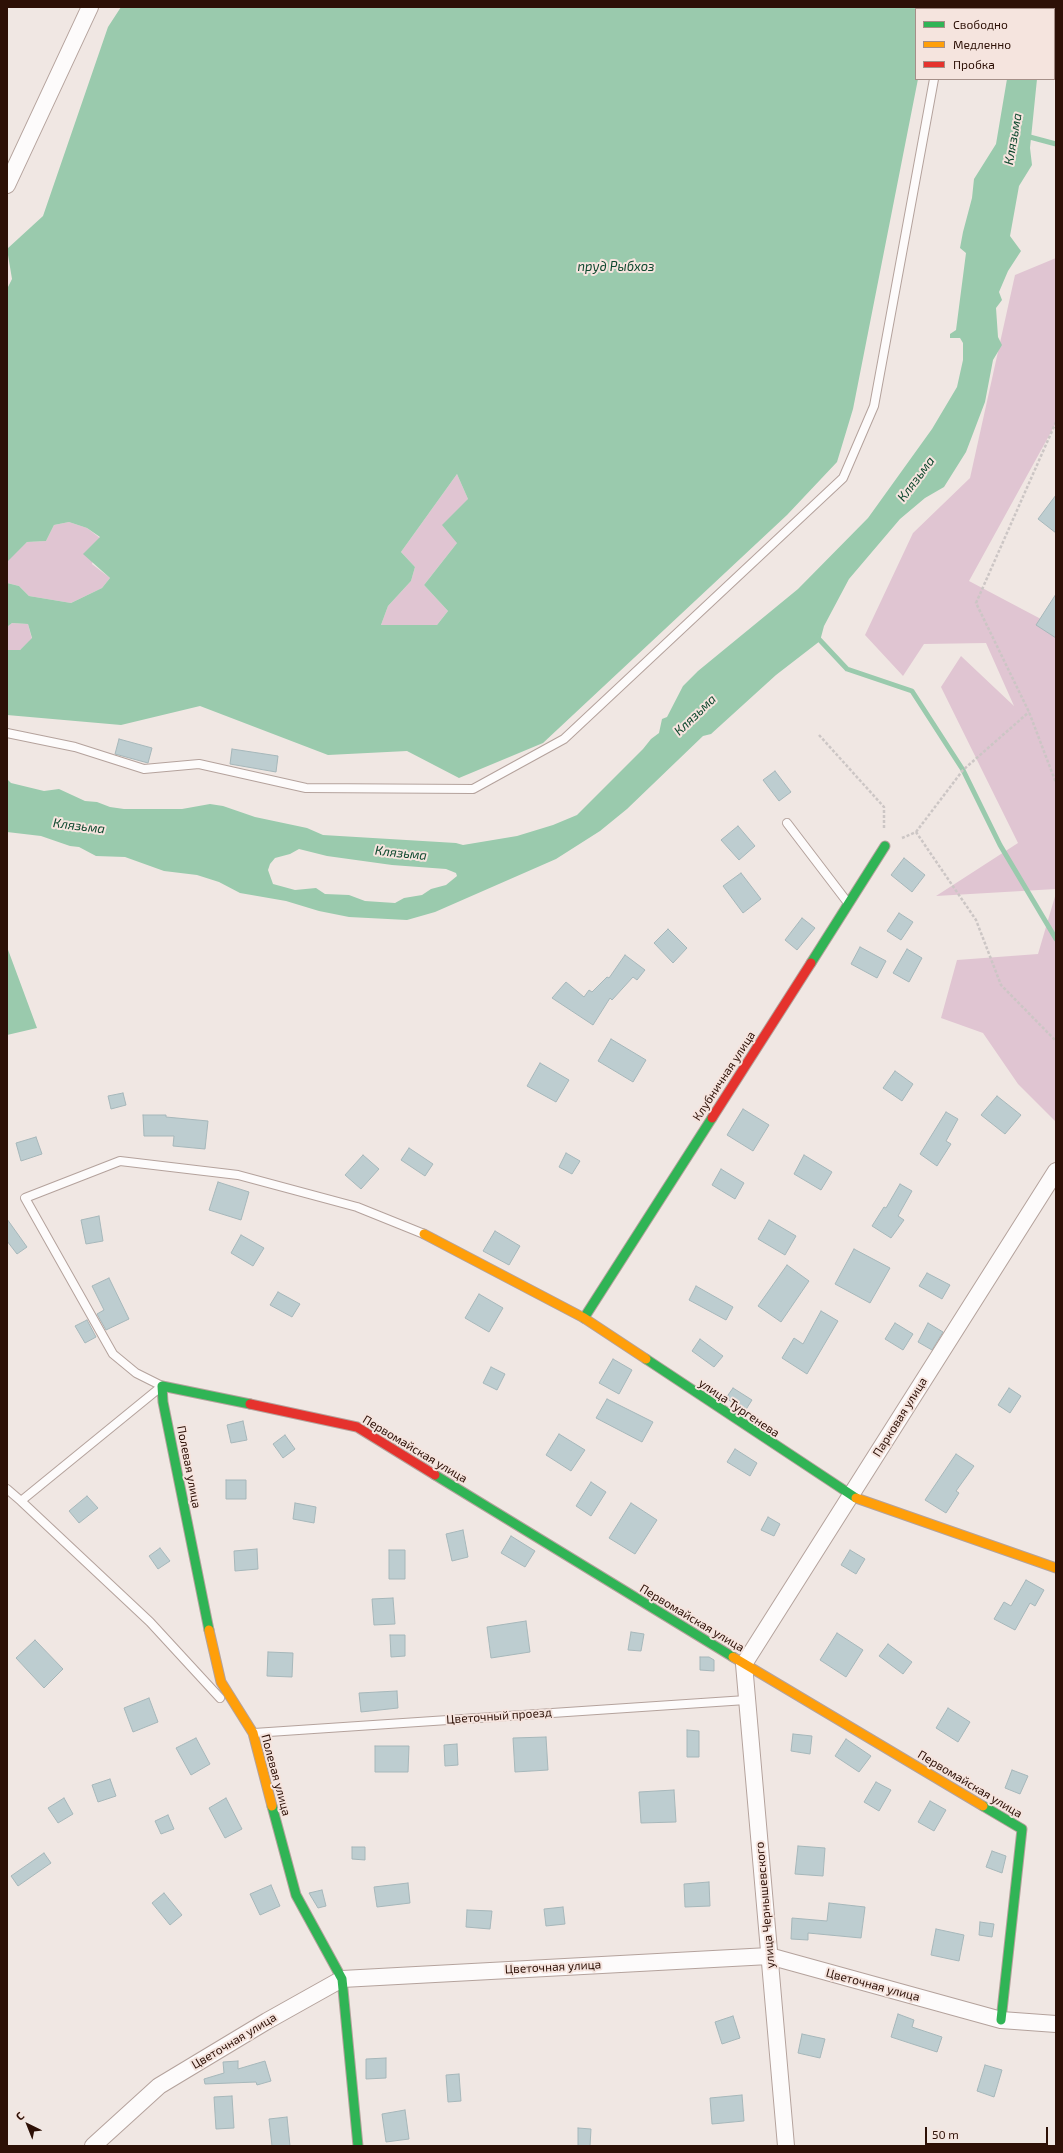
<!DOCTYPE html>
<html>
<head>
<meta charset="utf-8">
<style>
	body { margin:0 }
	#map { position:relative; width:1063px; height:2153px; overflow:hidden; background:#f0e7e3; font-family:"Exo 2",sans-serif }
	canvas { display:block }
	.frame { position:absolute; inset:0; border:8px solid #2d1006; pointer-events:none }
	.legend { position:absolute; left:915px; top:8px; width:140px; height:72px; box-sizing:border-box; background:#f5e4de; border:1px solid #a58f88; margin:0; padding:5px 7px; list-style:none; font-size:12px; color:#2d1006 }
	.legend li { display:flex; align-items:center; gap:8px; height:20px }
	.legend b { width:20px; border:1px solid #a58f88 }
	.north { position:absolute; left:8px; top:2105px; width:40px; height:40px; -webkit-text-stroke:3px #f5e4de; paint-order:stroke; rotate:317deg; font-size:11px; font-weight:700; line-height:16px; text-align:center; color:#2d1006 }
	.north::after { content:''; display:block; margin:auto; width:14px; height:18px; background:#2d1006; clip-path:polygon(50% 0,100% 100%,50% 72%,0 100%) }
	.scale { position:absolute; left:925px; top:2127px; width:123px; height:18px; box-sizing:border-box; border:2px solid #2d1006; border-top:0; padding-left:5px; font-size:12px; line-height:14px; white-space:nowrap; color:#2d1006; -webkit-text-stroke:3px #f5e4de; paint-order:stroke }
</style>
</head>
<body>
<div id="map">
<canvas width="1063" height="2153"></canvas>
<div class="frame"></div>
<ul class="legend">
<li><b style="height:5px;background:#30b455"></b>Свободно</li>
<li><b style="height:5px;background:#ff9f0a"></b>Медленно</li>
<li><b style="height:5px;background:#e5322d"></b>Пробка</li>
</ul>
<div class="north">С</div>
<div class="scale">50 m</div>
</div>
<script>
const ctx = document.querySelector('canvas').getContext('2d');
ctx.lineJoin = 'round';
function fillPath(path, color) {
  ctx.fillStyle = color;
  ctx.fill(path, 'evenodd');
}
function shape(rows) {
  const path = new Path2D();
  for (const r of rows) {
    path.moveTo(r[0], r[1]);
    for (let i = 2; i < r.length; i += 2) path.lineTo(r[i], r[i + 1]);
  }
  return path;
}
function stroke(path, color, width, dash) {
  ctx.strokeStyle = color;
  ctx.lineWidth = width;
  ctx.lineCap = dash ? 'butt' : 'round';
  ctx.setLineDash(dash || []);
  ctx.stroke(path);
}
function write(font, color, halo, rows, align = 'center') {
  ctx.font = font + ' "Exo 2",sans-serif';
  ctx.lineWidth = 4;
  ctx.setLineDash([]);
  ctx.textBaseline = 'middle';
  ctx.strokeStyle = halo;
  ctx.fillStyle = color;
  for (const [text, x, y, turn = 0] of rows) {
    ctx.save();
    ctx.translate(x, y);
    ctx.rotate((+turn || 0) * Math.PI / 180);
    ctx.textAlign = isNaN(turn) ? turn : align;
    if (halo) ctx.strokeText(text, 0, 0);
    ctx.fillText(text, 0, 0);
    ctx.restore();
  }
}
fillPath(shape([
	[1056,258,1056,423,969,581,1056,627,1056,889,936,896,1018,843,941,687,961,656,1014,706,986,643,924,644,903,676,865,635,913,533,970,478,1015,275],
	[457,474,468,499,457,543,424,585,448,611,437,625,381,625,388,606,411,581,415,567,401,552],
	[69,522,87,528,100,538,92,564,110,578,102,588,71,603,29,596,19,586,7,583,8,560,27,542,46,541,54,525],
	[12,623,28,624,32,639,20,650,7,650,7,627],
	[1056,893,1056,1122,1018,1084,983,1033,941,1018,957,960,1038,954]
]), '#e0c5d2');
fillPath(shape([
	[121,7,932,7,932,9,916,9,916,79,918,79,853,409,837,462,787,515,543,743,459,778,407,751,328,755,200,706,121,725,7,715,7,650,20,650,32,638,28,624,12,623,7,627,7,583,19,586,29,596,71,603,102,588,110,578,83,554,100,537,87,528,69,522,54,525,46,541,27,542,7,562,7,289,12,279,7,249,43,216,108,27],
	[457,474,468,499,442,525,457,543,424,585,448,611,437,625,381,625,388,606,411,581,415,567,401,552],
	[1007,79,1037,79,1030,148,1032,165,1019,186,1010,236,1021,251,1008,271,999,292,1002,300,996,308,998,337,1002,345,993,360,985,402,966,452,944,487,925,498,900,519,849,579,824,626,820,641,776,675,711,734,703,736,627,809,600,831,556,859,435,912,407,920,349,917,319,911,286,901,240,893,219,882,197,875,164,871,125,857,96,856,79,847,70,846,41,836,7,832,7,779,11,783,44,791,59,789,85,801,97,802,110,807,124,809,182,809,210,804,223,806,255,817,307,828,323,835,456,843,463,845,517,836,553,825,577,815,643,749,651,739,659,733,662,719,667,717,683,686,698,671,798,589,868,518,932,429,957,387,963,360,963,343,960,338,950,338,950,334,956,330,966,253,960,248,963,232,972,198,974,179,996,144],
	[299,849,327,856,392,865,446,869,456,873,457,876,446,885,431,889,422,895,404,898,395,903,365,901,349,895,325,894,316,888,295,890,273,884,268,870,270,864,275,858,290,854],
	[7,947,37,1028,7,1035]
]), '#9acaad');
stroke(shape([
	[1026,136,1056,144],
	[816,636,847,669,912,691,963,770,1000,845,1056,939]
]), '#9acaad', 5);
const building = shape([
	[1056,495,1056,533,1038,519,1056,495],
	[1056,594,1056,638,1036,625,1056,594],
	[119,739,152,748,148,763,115,754,119,739],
	[232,749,278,756,276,772,230,764,232,749],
	[775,771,791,792,779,801,763,780,775,771],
	[738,826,755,846,739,860,721,840,738,826],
	[904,858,925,875,912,892,891,875,904,858],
	[741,873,761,899,743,913,723,886,741,873],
	[899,913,913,922,901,940,887,931,899,913],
	[802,918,815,928,797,950,785,940,802,918],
	[668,929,687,948,673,963,654,943,668,929],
	[860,947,886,961,877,978,851,964,860,947],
	[907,949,922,958,909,982,893,973,907,949],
	[625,955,645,970,637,980,633,977,612,1000,610,998,593,1025,552,998,566,982,584,997,589,990,592,992,607,977,609,978,625,955],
	[611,1039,646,1060,633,1082,598,1061,611,1039],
	[540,1063,569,1080,556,1102,527,1086,540,1063],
	[895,1071,913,1084,902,1101,883,1088,895,1071],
	[123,1093,126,1105,111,1109,108,1096,123,1093],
	[997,1096,1021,1115,1005,1134,981,1115,997,1096],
	[743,1109,769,1125,753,1151,727,1135,743,1109],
	[946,1112,958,1119,946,1141,951,1144,937,1166,920,1154,946,1112],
	[143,1115,166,1115,166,1117,208,1121,205,1149,173,1146,174,1136,144,1136,143,1115],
	[36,1137,42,1154,21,1161,16,1143,36,1137],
	[409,1148,433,1164,425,1176,401,1160,409,1148],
	[566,1153,580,1161,572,1174,559,1167,566,1153],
	[363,1155,379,1169,361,1189,345,1175,363,1155],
	[804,1155,832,1172,821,1190,794,1174,804,1155],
	[721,1169,744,1183,735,1199,712,1185,721,1169],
	[218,1182,249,1192,241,1220,209,1210,218,1182],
	[900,1184,912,1191,898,1216,904,1220,891,1238,872,1226,884,1207,886,1208,900,1184],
	[99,1216,103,1241,86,1244,81,1220,99,1216],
	[7,1219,27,1247,17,1254,7,1241,7,1219],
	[769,1220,796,1236,785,1255,758,1239,769,1220],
	[495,1231,520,1246,509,1265,483,1251,495,1231],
	[241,1235,264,1248,253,1266,231,1253,241,1235],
	[854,1249,890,1268,870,1303,835,1284,854,1249],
	[787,1265,809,1281,781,1322,758,1306,787,1265],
	[927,1273,950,1285,942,1299,919,1286,927,1273],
	[109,1278,129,1319,106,1330,97,1314,104,1310,92,1286,109,1278],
	[696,1286,733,1307,726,1320,689,1300,696,1286],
	[278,1292,300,1304,292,1317,270,1305,278,1292],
	[479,1294,503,1308,489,1332,465,1318,479,1294],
	[821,1311,838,1321,807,1374,782,1358,794,1338,803,1344,821,1311],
	[87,1320,96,1337,85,1343,75,1326,87,1320],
	[895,1323,913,1334,903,1350,885,1339,895,1323],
	[928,1323,943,1332,932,1350,918,1342,928,1323],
	[700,1339,723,1356,714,1367,692,1351,700,1339],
	[613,1359,632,1370,619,1394,599,1383,613,1359],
	[491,1367,505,1374,497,1390,483,1383,491,1367],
	[733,1388,752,1400,745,1411,726,1398,733,1388],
	[1009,1388,1021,1396,1010,1413,998,1405,1009,1388],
	[607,1399,653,1422,642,1442,596,1418,607,1399],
	[243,1421,247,1440,231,1443,227,1425,243,1421],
	[559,1434,585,1450,571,1471,546,1455,559,1434],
	[285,1435,295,1449,283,1458,273,1444,285,1435],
	[735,1449,757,1463,750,1476,727,1462,735,1449],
	[956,1454,974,1466,956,1491,959,1493,946,1513,925,1500,956,1454],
	[226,1480,246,1480,246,1499,226,1499,226,1480],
	[591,1482,606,1492,591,1516,576,1506,591,1482],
	[87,1496,98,1508,79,1523,69,1511,87,1496],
	[295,1503,316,1507,314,1523,293,1519,295,1503],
	[631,1503,657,1520,635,1554,609,1538,631,1503],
	[768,1517,780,1524,774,1536,761,1530,768,1517],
	[463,1530,468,1557,452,1561,446,1534,463,1530],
	[511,1536,535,1551,525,1567,501,1553,511,1536],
	[160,1548,170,1561,158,1569,149,1556,160,1548],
	[257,1549,258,1569,235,1571,234,1551,257,1549],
	[389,1550,405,1550,405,1579,389,1579,389,1550],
	[850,1550,865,1559,856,1574,841,1565,850,1550],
	[1026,1580,1044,1590,1035,1606,1030,1603,1015,1630,994,1619,1004,1602,1011,1606,1026,1580],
	[393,1598,395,1624,374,1625,372,1599,393,1598],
	[526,1621,530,1652,491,1658,487,1627,526,1621],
	[631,1632,644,1634,641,1651,628,1650,631,1632],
	[837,1633,863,1650,846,1677,820,1660,837,1633],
	[390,1635,405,1635,405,1656,391,1657,390,1635],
	[35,1640,63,1669,44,1688,16,1658,35,1640],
	[888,1644,912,1662,903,1674,879,1656,888,1644],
	[268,1652,293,1653,292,1677,267,1676,268,1652],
	[700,1657,709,1657,714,1660,714,1671,700,1670,700,1657],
	[397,1691,398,1708,361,1712,359,1693,397,1691],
	[149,1698,158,1722,133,1732,124,1708,149,1698],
	[948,1708,970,1722,958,1742,936,1728,948,1708],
	[687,1730,699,1731,699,1757,687,1757,687,1730],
	[793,1734,812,1736,810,1754,791,1751,793,1734],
	[546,1737,548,1770,515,1772,513,1738,546,1737],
	[196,1738,210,1764,191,1775,176,1748,196,1738],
	[846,1739,871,1756,859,1772,835,1756,846,1739],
	[457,1744,458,1765,445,1766,444,1745,457,1744],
	[375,1746,409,1746,408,1772,375,1772,375,1746],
	[1012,1770,1028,1776,1020,1794,1005,1788,1012,1770],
	[110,1779,116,1796,98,1802,92,1785,110,1779],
	[876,1782,891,1790,879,1811,864,1802,876,1782],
	[674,1790,676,1822,641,1823,639,1792,674,1790],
	[64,1798,73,1814,58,1823,48,1808,64,1798],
	[226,1798,242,1829,225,1838,209,1808,226,1798],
	[930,1801,946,1810,934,1831,918,1822,930,1801],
	[168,1815,174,1829,161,1834,155,1821,168,1815],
	[798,1846,825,1848,823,1876,795,1874,798,1846],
	[352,1847,365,1847,365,1860,352,1859,352,1847],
	[992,1851,1006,1856,1002,1873,986,1867,992,1851],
	[44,1853,51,1863,18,1886,11,1876,44,1853],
	[709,1882,710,1906,685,1907,684,1884,709,1882],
	[408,1883,410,1903,377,1907,374,1887,408,1883],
	[271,1885,280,1906,260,1915,250,1894,271,1885],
	[322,1890,326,1906,318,1908,309,1893,322,1890],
	[164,1893,182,1915,170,1925,152,1903,164,1893],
	[829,1903,865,1907,861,1938,808,1933,808,1940,791,1939,792,1918,827,1921,829,1903],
	[563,1907,565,1924,546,1926,544,1909,563,1907],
	[467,1910,492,1911,490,1929,466,1927,467,1910],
	[980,1922,994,1924,992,1937,979,1935,980,1922],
	[936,1929,964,1935,959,1961,931,1955,936,1929],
	[898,2014,914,2020,912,2027,942,2037,937,2052,891,2037,898,2014],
	[733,2016,740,2038,722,2044,715,2022,733,2016],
	[802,2034,825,2039,820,2058,798,2053,802,2034],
	[386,2058,386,2078,366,2079,366,2059,386,2058],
	[238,2061,238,2069,265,2061,271,2081,257,2085,256,2082,205,2084,204,2079,224,2073,223,2062,238,2061],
	[985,2065,1002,2070,994,2097,977,2091,985,2065],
	[459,2074,461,2101,448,2102,446,2075,459,2074],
	[742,2095,744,2121,712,2124,710,2098,742,2095],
	[232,2096,234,2128,216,2129,214,2097,232,2096],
	[405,2110,409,2139,386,2142,382,2114,405,2110],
	[287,2117,290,2146,272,2146,269,2119,287,2117],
	[578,2128,591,2129,590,2146,578,2146,578,2128]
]);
fillPath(building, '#bdcdd0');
stroke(building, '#a6b7ba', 1);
const lane = shape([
	[947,9,947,7],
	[7,733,75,747,144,769,199,764,306,788,473,789,564,739,843,478,874,406,934,79],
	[787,823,848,903],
	[7,1489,21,1501,162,1386,136,1373,113,1354,25,1198,120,1161,238,1175,357,1207,424,1234],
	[21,1501,150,1622,220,1698],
	[254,1733,746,1700]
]);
const street = shape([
	[7,185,90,7],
	[93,2146,159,2086,267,2021,342,1979,769,1956,1001,2020,1056,2024],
	[786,2146,744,1664,1056,1171]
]);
const fast = shape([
	[811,963,885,846],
	[584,1318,712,1118],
	[646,1359,856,1498],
	[435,1475,733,1657],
	[209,1630,163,1402,162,1386,250,1404],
	[272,1806,296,1895,342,1979,358,2146],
	[983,1806,1022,1829,1001,2020]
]);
const slow = shape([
	[424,1234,584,1318,646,1359],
	[856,1498,1056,1568],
	[209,1630,221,1682,253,1733,272,1806],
	[733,1657,983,1806]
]);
const jam = shape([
	[712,1118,811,963],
	[250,1404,357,1427,435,1475]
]);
stroke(lane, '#b4a29c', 10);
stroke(street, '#b4a29c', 18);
stroke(fast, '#b4a29c', 11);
stroke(slow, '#b4a29c', 11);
stroke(jam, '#b4a29c', 11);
stroke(shape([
	[1056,422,976,603,1029,712,1056,783],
	[819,735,884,807,884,828],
	[916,832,963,770,1029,712],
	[902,838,916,832,976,920,1001,985,1056,1041]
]), '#ccc6c5', 2.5, [3, 2]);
stroke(lane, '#fdfbfb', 8);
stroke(street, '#fdfbfb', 16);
stroke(fast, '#30b455', 9);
stroke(slow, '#ff9f0a', 9);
stroke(jam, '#e5322d', 9);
write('12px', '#2d1006', '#f5e4de', [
	["Клубничная улица",724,1076,-57],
	["улица Тургенева",739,1408,34],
	["Парковая улица",900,1417,-58],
	["Первомайская улица",415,1449,31],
	["Полевая улица",189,1467,79],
	["Первомайская улица",692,1618,31],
	["Цветочный проезд",499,1716,-4],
	["Полевая улица",276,1775,75],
	["Первомайская улица",970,1784,31],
	["улица Чернышевского",765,1905,-95],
	["Цветочная улица",553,1967,-3],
	["Цветочная улица",873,1985,15],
	["Цветочная улица",234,2041,-31]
]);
write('italic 13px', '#0e482e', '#f5e4de', [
	["Клязьма",1013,139,-80],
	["пруд Рыбхоз",616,267],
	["Клязьма",916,479,-53],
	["Клязьма",695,715,-44],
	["Клязьма",79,826,7],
	["Клязьма",401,853,6]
]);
</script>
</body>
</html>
